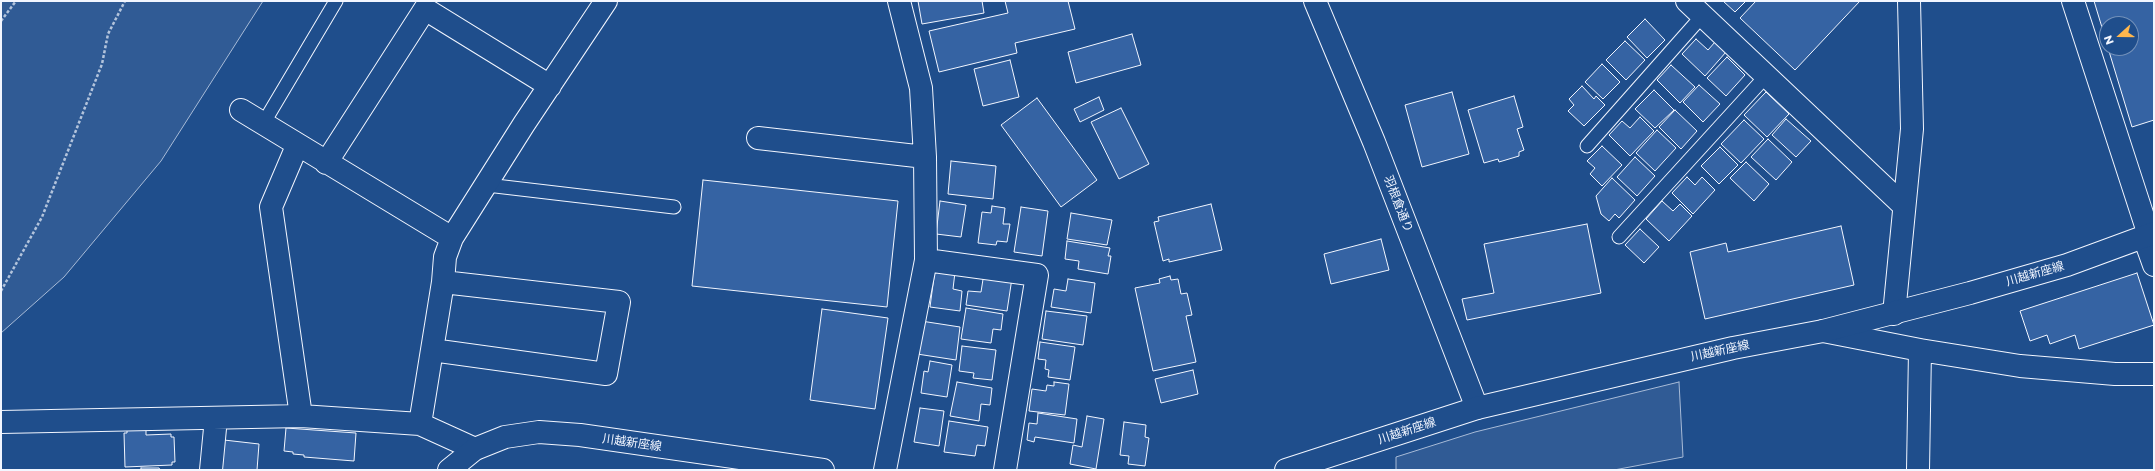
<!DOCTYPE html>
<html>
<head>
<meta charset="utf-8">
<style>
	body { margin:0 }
	#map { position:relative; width:2155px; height:471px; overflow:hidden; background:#1f4e8c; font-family:Montserrat,sans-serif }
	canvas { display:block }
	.frame { position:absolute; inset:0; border:2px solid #f2f6ff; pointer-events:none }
	.north { position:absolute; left:2099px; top:16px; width:40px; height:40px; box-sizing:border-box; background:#1f4e8c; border:1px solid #7391ba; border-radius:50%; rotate:249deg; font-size:11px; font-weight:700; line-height:16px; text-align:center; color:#f2f6ff }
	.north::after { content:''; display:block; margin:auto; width:14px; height:18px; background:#ffb74d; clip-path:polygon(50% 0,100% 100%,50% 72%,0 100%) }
</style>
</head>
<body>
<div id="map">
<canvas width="2155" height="471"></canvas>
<div class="frame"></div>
<div class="north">N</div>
</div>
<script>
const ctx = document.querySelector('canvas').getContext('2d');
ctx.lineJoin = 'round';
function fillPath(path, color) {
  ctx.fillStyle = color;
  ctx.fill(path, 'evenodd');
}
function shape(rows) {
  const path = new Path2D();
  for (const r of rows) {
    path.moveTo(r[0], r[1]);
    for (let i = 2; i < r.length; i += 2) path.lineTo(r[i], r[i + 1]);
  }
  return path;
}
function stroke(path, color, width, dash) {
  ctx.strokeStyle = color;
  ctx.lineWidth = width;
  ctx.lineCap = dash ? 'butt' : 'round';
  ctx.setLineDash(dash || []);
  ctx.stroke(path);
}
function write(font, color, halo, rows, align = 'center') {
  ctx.font = font + ' Montserrat,"Noto Sans JP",sans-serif';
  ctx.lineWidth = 3;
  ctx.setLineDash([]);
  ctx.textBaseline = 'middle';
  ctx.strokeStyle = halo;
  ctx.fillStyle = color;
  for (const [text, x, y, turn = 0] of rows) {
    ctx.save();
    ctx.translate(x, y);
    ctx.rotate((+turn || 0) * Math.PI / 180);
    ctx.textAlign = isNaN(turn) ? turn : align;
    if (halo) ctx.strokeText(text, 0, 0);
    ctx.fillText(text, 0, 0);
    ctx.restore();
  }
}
const built = shape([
	[1,1,263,1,161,161,64,277,1,333,1,1],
	[1679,382,1683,457,1614,470,1396,470,1396,457,1475,432,1679,382]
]);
fillPath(built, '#305b95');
stroke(built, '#a8bbd7', 1);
const building = shape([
	[918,1,982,1,984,13,922,24,918,1],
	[1005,1,1068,1,1075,29,1015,43,1017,53,939,72,929,31,1008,13,1005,1],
	[1723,1,1746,1,1735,12,1723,1],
	[1756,1,1860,1,1795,70,1740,18,1756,1],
	[2094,1,2154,1,2154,120,2132,127,2108,48,2131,48,2131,24,2107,24,2107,44,2094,1],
	[1645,19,1665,40,1647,58,1627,37,1645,19],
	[1132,34,1141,65,1076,83,1068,52,1132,34],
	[1696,39,1708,50,1715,42,1726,52,1705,76,1682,54,1696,39],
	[1625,41,1645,60,1626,80,1606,60,1625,41],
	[1727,57,1745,75,1726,96,1707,78,1727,57],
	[1010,60,1019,97,983,106,974,69,1010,60],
	[1602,64,1620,82,1603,99,1585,82,1602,64],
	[1671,65,1695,87,1680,103,1657,80,1671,65],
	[1699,85,1720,104,1703,122,1683,102,1699,85],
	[1582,86,1594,99,1596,96,1605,105,1584,126,1568,111,1574,105,1569,99,1582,86],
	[1654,90,1674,110,1655,128,1635,109,1654,90],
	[1452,92,1469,154,1422,167,1405,105,1452,92],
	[1766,92,1789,114,1767,137,1744,115,1766,92],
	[1514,96,1523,127,1517,129,1524,150,1519,152,1519,156,1499,162,1498,159,1484,163,1468,110,1514,96],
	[1099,97,1104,110,1080,122,1074,109,1099,97],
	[1037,98,1097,180,1061,207,1001,125,1037,98],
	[1121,108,1149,164,1119,179,1091,122,1121,108],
	[1675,110,1697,131,1681,149,1659,127,1675,110],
	[1640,117,1654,131,1630,156,1609,135,1622,121,1630,128,1640,117],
	[1786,119,1811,141,1796,157,1772,135,1786,119],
	[1744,120,1764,139,1741,163,1721,144,1744,120],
	[1657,130,1676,148,1655,171,1636,153,1657,130],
	[1768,139,1792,162,1776,180,1751,157,1768,139],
	[1602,146,1622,165,1602,186,1590,174,1595,168,1587,161,1602,146],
	[1720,147,1738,165,1719,184,1701,166,1720,147],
	[1635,157,1655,176,1637,196,1617,177,1635,157],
	[951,161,996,166,993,199,948,194,951,161],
	[1746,162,1769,184,1754,201,1730,178,1746,162],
	[1687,177,1695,185,1702,177,1715,190,1693,214,1672,193,1687,177],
	[1612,178,1635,200,1619,218,1615,214,1609,221,1601,214,1596,196,1612,178],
	[703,180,898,201,887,307,692,286,703,180],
	[940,201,966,205,961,237,936,234,940,201],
	[1662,201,1673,211,1680,204,1692,216,1669,241,1646,219,1662,201],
	[1211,204,1222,250,1169,262,1169,259,1163,261,1154,222,1159,221,1158,217,1211,204],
	[992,206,1005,208,1003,224,1010,224,1007,242,997,241,996,245,978,243,982,212,991,213,992,206],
	[1021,207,1048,211,1042,256,1014,252,1021,207],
	[1071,213,1112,220,1107,245,1067,239,1071,213],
	[1587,224,1601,293,1467,320,1462,299,1494,293,1484,244,1587,224],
	[1841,226,1854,285,1705,319,1690,252,1726,243,1728,252,1841,226],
	[1640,229,1659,247,1644,263,1625,245,1640,229],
	[1381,239,1389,270,1331,284,1324,254,1381,239],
	[1067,241,1110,248,1108,256,1111,256,1108,274,1078,269,1079,261,1065,259,1067,241],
	[935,269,955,272,953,289,962,291,960,311,930,307,935,269],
	[984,273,1012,278,1007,311,966,305,968,291,981,292,984,273],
	[2137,273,2154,325,2079,349,2075,335,2050,344,2047,335,2030,341,2020,311,2137,273],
	[1170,276,1171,280,1178,279,1181,294,1187,293,1192,315,1186,316,1196,362,1153,371,1135,288,1160,283,1159,279,1170,276],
	[1068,279,1095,283,1091,313,1051,307,1054,289,1066,291,1068,279],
	[966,308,1003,314,1001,330,993,329,991,343,961,339,966,308],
	[822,309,888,318,875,409,810,400,822,309],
	[1046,311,1087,316,1083,345,1042,339,1046,311],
	[921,321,960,327,956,360,917,354,921,321],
	[1040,342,1075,347,1070,380,1048,377,1049,370,1045,369,1046,360,1038,359,1040,342],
	[962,346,996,350,992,380,973,378,974,373,959,371,962,346],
	[930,361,952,365,947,397,921,393,924,371,928,372,930,361],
	[1193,370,1198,394,1161,403,1155,379,1193,370],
	[957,382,992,388,990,405,981,404,979,421,950,416,957,382],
	[1054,382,1069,384,1065,415,1029,411,1032,389,1046,391,1047,385,1054,386,1054,382],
	[920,408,944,411,939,446,914,442,920,408],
	[1038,413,1077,419,1074,443,1035,437,1034,442,1027,440,1029,423,1037,424,1038,413],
	[1087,416,1104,419,1096,469,1070,464,1073,445,1082,447,1087,416],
	[949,421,988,427,985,446,977,445,975,456,944,452,949,421],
	[1124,422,1146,425,1145,437,1149,438,1145,466,1128,464,1129,456,1120,455,1124,422],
	[146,428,146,435,171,434,171,437,174,437,175,462,172,462,172,465,125,467,124,433,127,433,127,429,146,428],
	[286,428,356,433,354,461,304,457,304,455,293,454,293,452,284,451,286,428],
	[224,440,259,444,257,470,221,470,224,440],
	[141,468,159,468,160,470,141,470,141,468]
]);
fillPath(building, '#3563a3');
stroke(building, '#f2f6ff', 1);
const service = shape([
	[263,124,336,1],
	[1587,146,1703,15],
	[487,185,674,207],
	[1619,237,1767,75]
]);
const minor = shape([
	[1687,1,1903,205],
	[2073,1,2149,235],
	[241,110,452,238],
	[758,138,925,157],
	[297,146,271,207,301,416],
	[326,163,425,9,550,86],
	[2144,237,2154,265],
	[926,260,1037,275,1005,470],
	[1894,314,1912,129,1909,1],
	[1823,331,1920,350,2020,366,2115,374,2154,374],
	[432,350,606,374,619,302,443,282],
	[1,422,301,416,420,424,475,449],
	[420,424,443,282,445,257,452,238,524,124,606,1],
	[211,470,216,418],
	[885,470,926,260,925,157,921,88,899,1],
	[1918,470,1920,350]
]);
const tertiary = shape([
	[1315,1,1374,142,1477,408]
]);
const secondary = shape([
	[449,470,475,449,505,437,539,432,580,435,823,470],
	[1286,470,1477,408,1733,348,1823,331,1970,293,2067,265,2154,233]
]);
stroke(service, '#f2f6ff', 15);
stroke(minor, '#f2f6ff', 24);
stroke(tertiary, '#f2f6ff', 24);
stroke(secondary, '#f2f6ff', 24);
stroke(shape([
	[1,21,16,1],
	[1,291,42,217,102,64,108,34,125,1]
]), '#b3c4dc', 2.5, [3, 2]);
stroke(service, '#1f4e8c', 13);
stroke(minor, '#1f4e8c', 22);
stroke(tertiary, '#1f4e8c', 22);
stroke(secondary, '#1f4e8c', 22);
write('12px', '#f2f6ff', '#1f4e8c', [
	["羽根倉通り",1398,204,69],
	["川越新座線",2035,274,-16],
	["川越新座線",1720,351,-12],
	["川越新座線",1407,431,-18],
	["川越新座線",632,443,8]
]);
</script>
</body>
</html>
